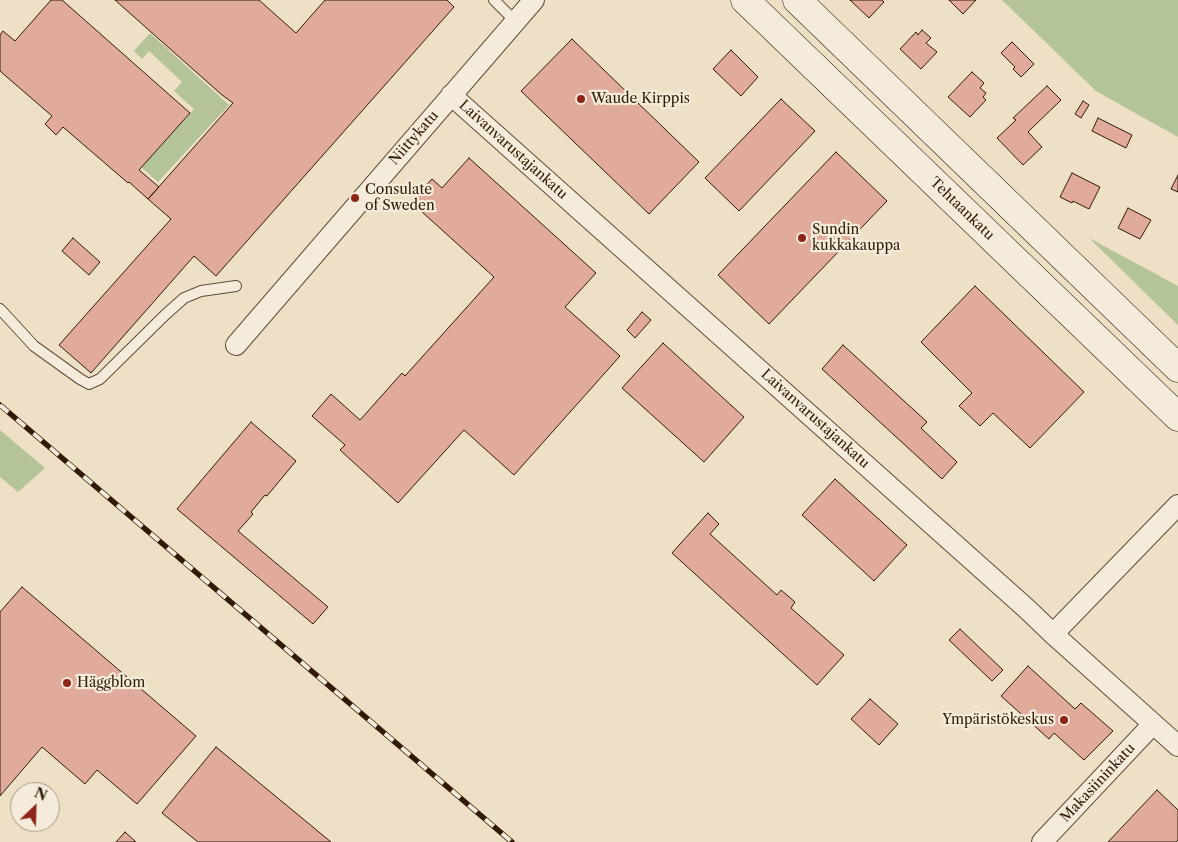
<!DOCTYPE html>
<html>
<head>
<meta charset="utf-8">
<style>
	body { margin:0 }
	#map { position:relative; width:1178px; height:842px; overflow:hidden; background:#eee0c6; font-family:"Libre Caslon Text",serif }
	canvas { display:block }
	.north { position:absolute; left:10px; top:782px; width:50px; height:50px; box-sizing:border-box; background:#f4ebda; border:1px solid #a69886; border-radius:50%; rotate:24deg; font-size:14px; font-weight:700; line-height:20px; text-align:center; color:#311b08 }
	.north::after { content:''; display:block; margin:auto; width:18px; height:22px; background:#8f2418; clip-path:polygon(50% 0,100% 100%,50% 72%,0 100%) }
</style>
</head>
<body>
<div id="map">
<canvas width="1178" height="842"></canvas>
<div class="north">N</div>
</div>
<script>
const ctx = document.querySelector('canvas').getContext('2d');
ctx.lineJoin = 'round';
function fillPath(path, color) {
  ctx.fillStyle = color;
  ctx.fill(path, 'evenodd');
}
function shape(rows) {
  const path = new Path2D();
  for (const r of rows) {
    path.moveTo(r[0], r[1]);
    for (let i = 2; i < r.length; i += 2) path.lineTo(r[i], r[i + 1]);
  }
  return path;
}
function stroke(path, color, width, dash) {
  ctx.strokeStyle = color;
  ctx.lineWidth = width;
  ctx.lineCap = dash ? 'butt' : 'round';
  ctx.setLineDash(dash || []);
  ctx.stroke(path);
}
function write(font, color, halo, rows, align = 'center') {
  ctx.font = font + ' "Libre Caslon Text",serif';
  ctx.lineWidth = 4.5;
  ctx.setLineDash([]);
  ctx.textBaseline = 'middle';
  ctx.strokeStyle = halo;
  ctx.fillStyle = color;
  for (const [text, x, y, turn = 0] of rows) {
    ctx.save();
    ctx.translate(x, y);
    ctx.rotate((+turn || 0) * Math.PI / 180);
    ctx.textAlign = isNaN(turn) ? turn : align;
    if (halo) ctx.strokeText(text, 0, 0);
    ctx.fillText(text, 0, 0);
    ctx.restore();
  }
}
fillPath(shape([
	[1002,0,1178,0,1178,137,1096,91],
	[150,33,229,105,158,182,141,167,194,109,174,91,182,82,149,51,142,59,134,51],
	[1089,238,1178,286,1178,325],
	[0,430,45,468,18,492,0,477]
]), '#b5c398');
const building = shape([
	[51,0,62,0,190,113,139,170,159,187,148,199,129,182,128,183,63,127,56,135,45,124,52,116,0,71,0,35,3,31,15,41,51,0],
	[115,0,259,0,296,33,325,0,447,0,454,7,216,276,194,256,91,373,59,345,171,219,148,199,233,103,222,95,115,0],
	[850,0,882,0,884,2,869,18,850,0],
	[949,0,976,0,963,14,949,0],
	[922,30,931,38,926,43,937,52,921,69,900,49,916,32,918,35,922,30],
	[572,39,699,162,649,214,521,91,572,39],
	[1012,42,1034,64,1021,77,1013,69,1015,67,1001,53,1012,42],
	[731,50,758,77,741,96,713,69,731,50],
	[972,72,984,83,980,88,986,93,983,97,986,100,970,117,948,97,972,72],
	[1047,86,1061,100,1028,132,1042,147,1023,165,997,138,1016,120,1013,118,1047,86],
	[781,99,815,131,739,211,705,178,781,99],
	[1083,101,1089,105,1081,118,1075,114,1083,101],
	[1098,118,1132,135,1126,148,1092,131,1098,118],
	[836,152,887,201,769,324,718,275,836,152],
	[469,158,596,273,565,307,620,356,514,475,464,430,398,503,340,450,345,445,312,416,331,394,360,420,402,373,405,376,494,277,411,202,432,179,442,188,469,158],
	[1072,173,1100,187,1089,209,1073,201,1072,203,1060,197,1072,173],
	[1178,175,1178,192,1171,189,1178,175],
	[1128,208,1151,220,1140,239,1118,228,1128,208],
	[73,238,100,262,89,275,62,251,73,238],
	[975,286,1084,392,1030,448,993,413,980,426,959,406,972,393,921,342,975,286],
	[642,312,651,320,635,338,627,330,642,312],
	[663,343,744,417,704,462,622,388,663,343],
	[843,345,927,422,921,428,957,462,942,479,822,369,843,345],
	[251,422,296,461,267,496,265,495,251,512,253,514,238,531,328,607,313,624,177,509,251,422],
	[835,479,907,545,874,581,802,515,835,479],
	[708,513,719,524,710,534,777,595,781,590,795,602,791,608,844,655,817,685,672,553,708,513],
	[22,587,196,736,137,804,97,770,85,784,42,747,0,796,0,612,22,587],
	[960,629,1003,670,992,681,949,640,960,629],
	[1028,666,1075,709,1081,703,1113,731,1084,760,1054,733,1049,739,1001,696,1028,666],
	[870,699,898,724,879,745,851,719,870,699],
	[216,747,331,842,198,842,162,813,216,747],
	[1157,790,1178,810,1178,840,1176,842,1108,842,1157,790],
	[125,832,136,842,116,842,125,832]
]);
fillPath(building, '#e0aa9c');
stroke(building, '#311b08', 1);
const service = shape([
	[494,0,515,21],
	[0,309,34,346,80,379,89,384,100,379,165,315,184,298,201,291,236,286]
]);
const minor = shape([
	[451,95,1027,609,1053,634,1178,746],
	[236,345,534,0],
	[1053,634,1178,505],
	[1042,842,1153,724]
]);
const secondary = shape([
	[745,0,1178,417],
	[797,0,1178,368]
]);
stroke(service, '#604c38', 12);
stroke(minor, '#604c38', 22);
stroke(secondary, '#311b08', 29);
stroke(service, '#f4ebda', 10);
stroke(minor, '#f4ebda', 20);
stroke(secondary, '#f4ebda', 28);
const rail = shape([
	[0,405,512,842]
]);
stroke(rail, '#311b08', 5.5);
stroke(rail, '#f4ebda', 4, [11]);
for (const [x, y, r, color] of [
	[581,99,5,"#8f2418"],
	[355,198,5,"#8f2418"],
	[802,238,5,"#8f2418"],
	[67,683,5,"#8f2418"],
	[1064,720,5,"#8f2418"]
]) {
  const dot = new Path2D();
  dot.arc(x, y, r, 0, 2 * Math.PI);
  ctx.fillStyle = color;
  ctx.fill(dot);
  stroke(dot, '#f4ebda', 2);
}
write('14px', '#311b08', '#f4ebda', [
	["Waude Kirppis",591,99],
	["Consulate",365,190],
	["of Sweden",365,206],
	["Sundin",812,230],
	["kukkakauppa",812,246],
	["Häggblom",77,683],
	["Ympäristökeskus",1054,720,"right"]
], 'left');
write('14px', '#311b08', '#f4ebda', [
	["Niittykatu",414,138,-49],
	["Laivanvarustajankatu",513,150,42],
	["Tehtaankatu",962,209,44],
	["Laivanvarustajankatu",815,419,42],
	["Makasiininkatu",1098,783,-47]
]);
</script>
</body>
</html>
